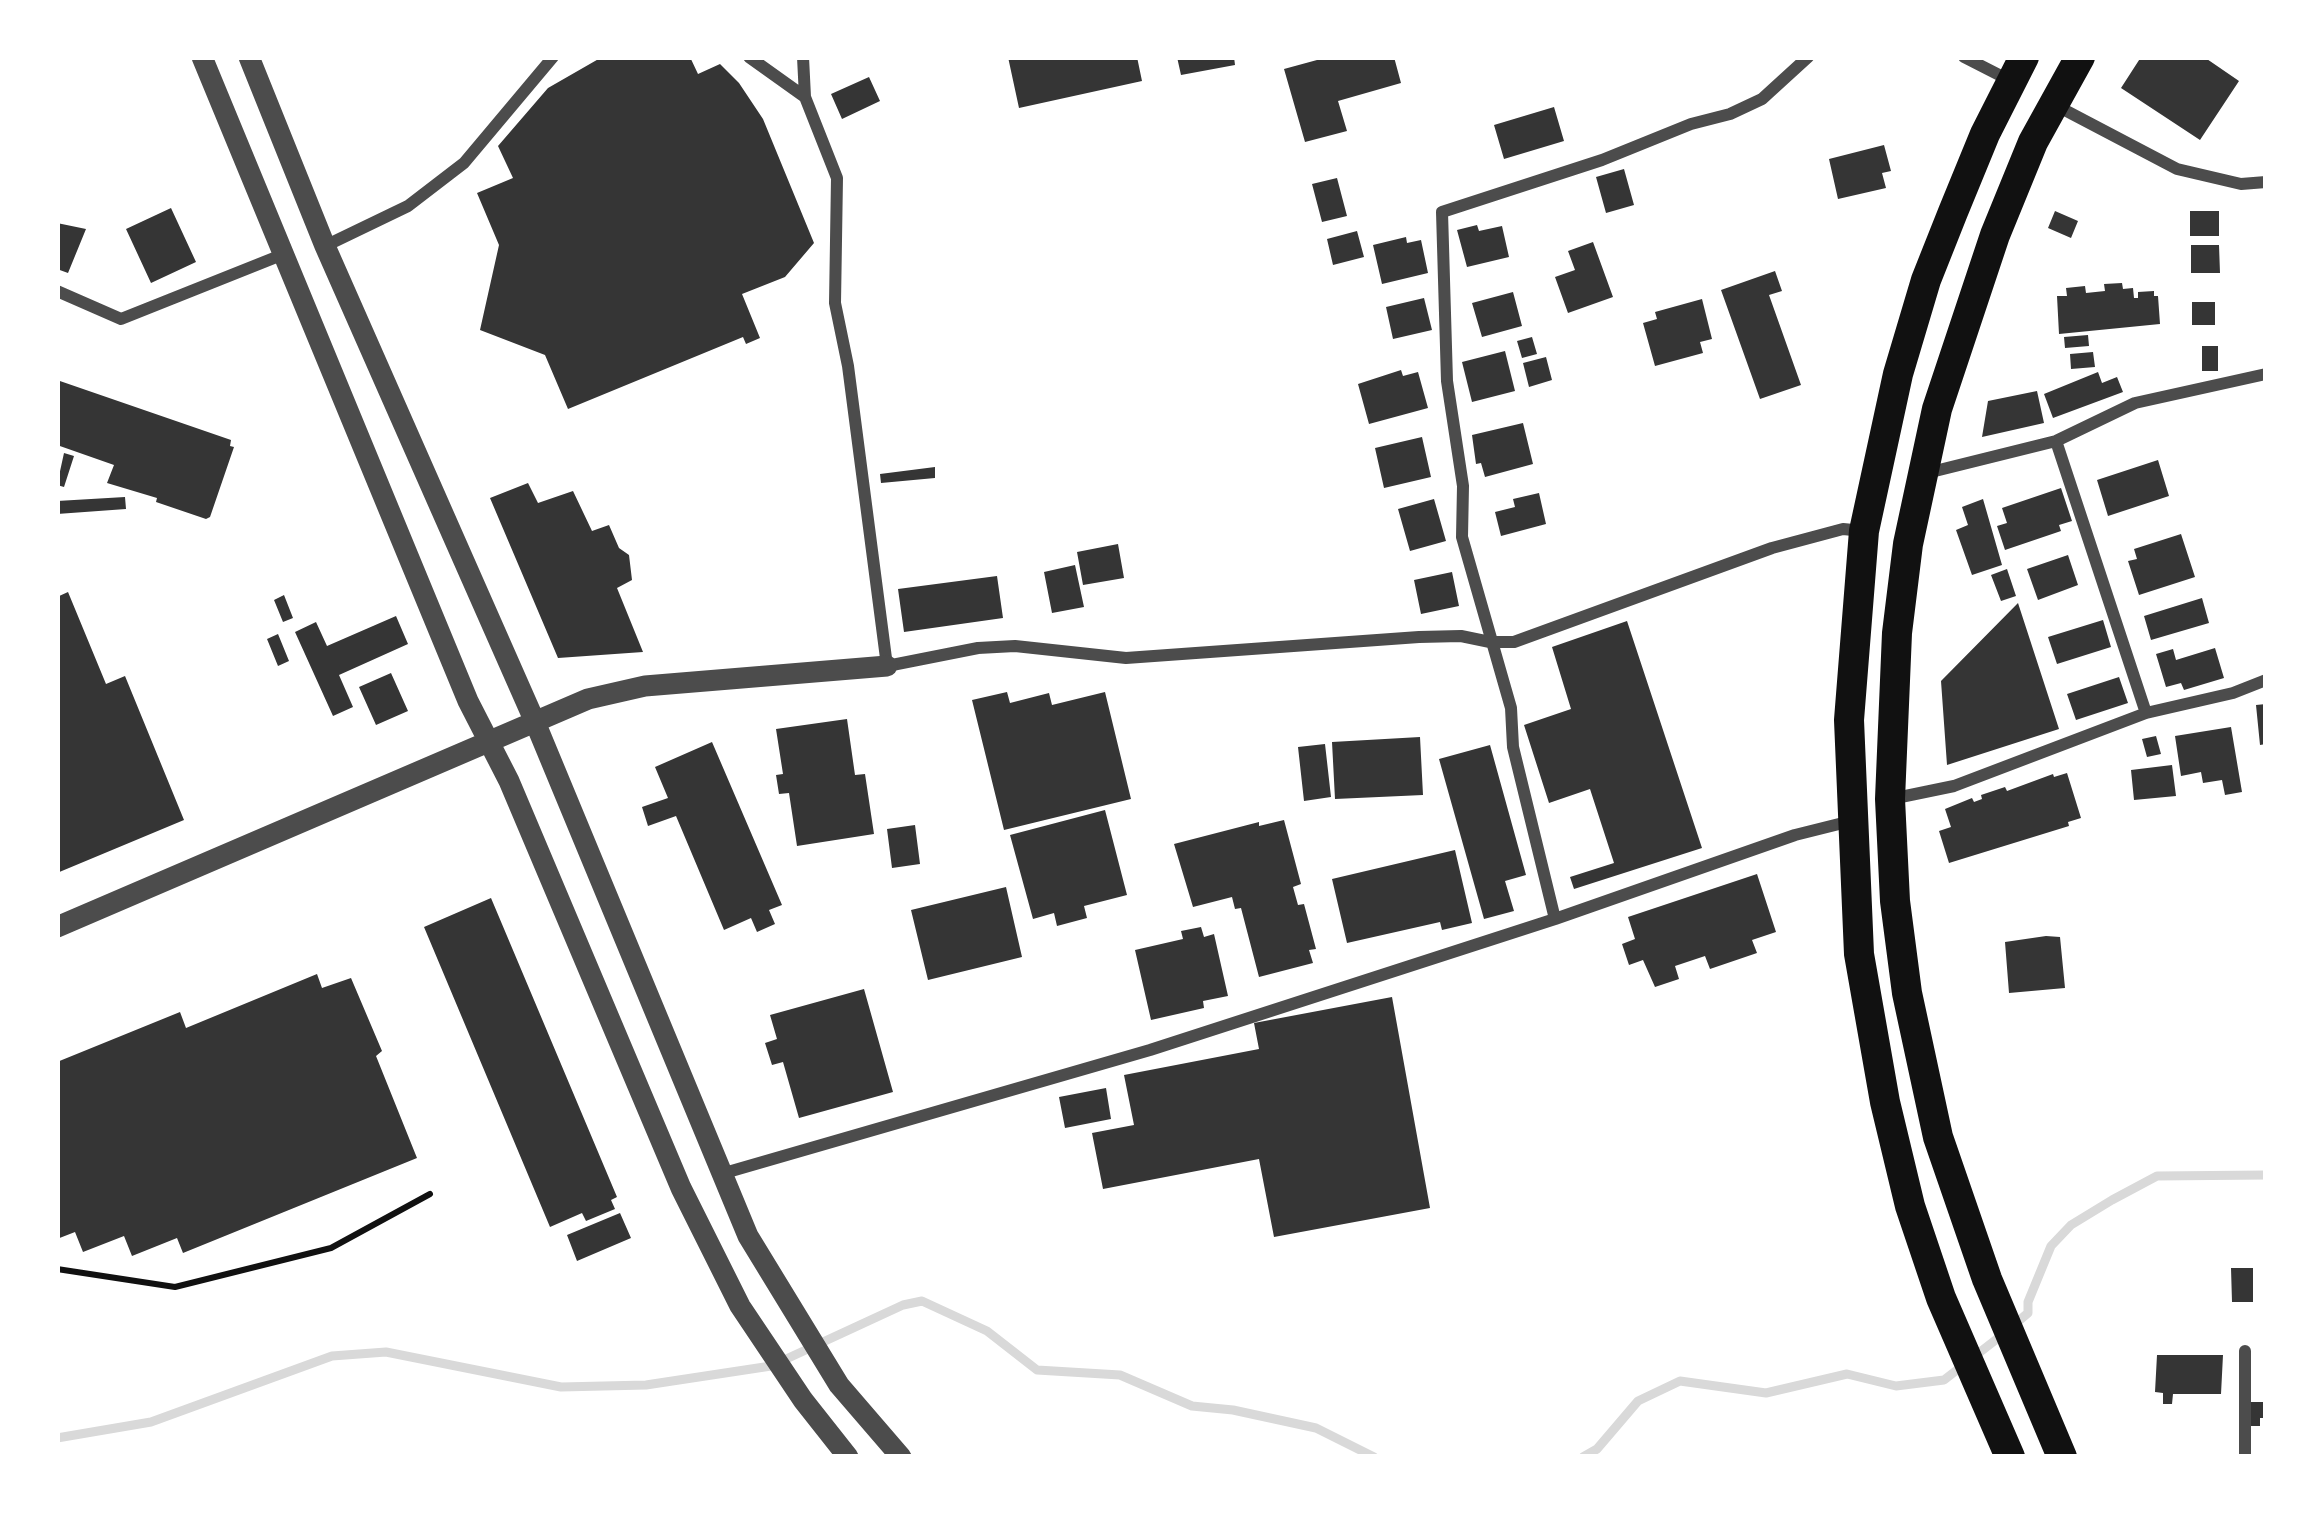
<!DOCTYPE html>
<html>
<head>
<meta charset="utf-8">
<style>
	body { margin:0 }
	#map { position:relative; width:2323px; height:1514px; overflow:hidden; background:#fff; font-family:Helvetica,sans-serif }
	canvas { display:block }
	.frame { position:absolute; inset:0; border:60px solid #fff; pointer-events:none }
</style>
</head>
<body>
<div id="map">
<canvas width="2323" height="1514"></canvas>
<div class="frame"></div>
</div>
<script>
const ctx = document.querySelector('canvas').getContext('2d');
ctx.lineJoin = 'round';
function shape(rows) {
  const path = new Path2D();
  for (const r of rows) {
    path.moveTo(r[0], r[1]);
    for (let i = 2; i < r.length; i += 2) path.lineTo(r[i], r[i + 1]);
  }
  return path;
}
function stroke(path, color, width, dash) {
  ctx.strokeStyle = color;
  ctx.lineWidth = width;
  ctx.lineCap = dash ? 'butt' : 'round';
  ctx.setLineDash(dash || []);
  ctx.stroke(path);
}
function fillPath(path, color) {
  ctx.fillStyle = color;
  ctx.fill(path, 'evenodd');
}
stroke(shape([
	[2015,1324,2028,1313,2028,1302,2051,1246,2071,1225,2112,1200,2157,1176,2266,1175],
	[57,1438,151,1422,332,1356,386,1352,561,1387,646,1385,771,1366,903,1305,922,1301,987,1331,1037,1370,1120,1375,1192,1406,1233,1410,1316,1428,1374,1457],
	[1583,1457,1597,1449,1638,1401,1680,1381,1766,1393,1847,1374,1896,1386,1944,1380,2002,1335]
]), '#d9d9d9', 9);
fillPath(shape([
	[602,57,690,57,698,74,720,64,739,83,763,119,814,243,785,277,742,294,760,338,746,344,743,337,568,409,545,355,480,330,499,245,477,193,513,178,498,146,548,88],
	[1008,57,1137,57,1142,81,1019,108],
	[1177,57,1234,57,1235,65,1181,75],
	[1328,57,1394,57,1401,83,1338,101,1347,131,1305,142,1284,69],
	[2141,57,2204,57,2239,81,2200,140,2121,88],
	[869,77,880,101,842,119,831,94],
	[1554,107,1564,141,1504,159,1494,125],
	[1884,145,1891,171,1882,173,1886,188,1838,199,1829,159],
	[1624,169,1634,205,1606,213,1596,177],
	[1337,178,1347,216,1322,222,1312,184],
	[171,208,196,262,151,283,126,229],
	[2055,211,2078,221,2071,238,2048,228],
	[2190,211,2219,211,2219,236,2190,236],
	[57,223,86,229,68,273,57,269],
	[1477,225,1479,231,1502,226,1509,257,1467,267,1457,230],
	[1357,231,1364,257,1333,265,1327,239],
	[1406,237,1407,243,1421,240,1428,273,1382,284,1373,245],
	[1593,242,1613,297,1568,313,1555,277,1575,270,1568,251],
	[2191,245,2219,245,2220,273,2191,273],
	[1775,271,1782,291,1769,295,1801,385,1760,399,1721,290],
	[2122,283,2123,289,2133,288,2134,298,2138,298,2138,292,2154,291,2154,296,2158,296,2160,324,2059,334,2057,296,2067,296,2066,288,2085,286,2086,293,2105,291,2104,284],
	[1513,292,1522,326,1482,337,1472,303],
	[1424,298,1432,330,1393,339,1386,307],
	[1702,299,1712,339,1700,342,1703,353,1655,366,1643,323,1657,319,1655,312],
	[2192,302,2215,302,2215,325,2192,325],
	[2088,335,2089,346,2065,348,2064,337],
	[1532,337,1537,354,1522,358,1517,341],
	[2202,346,2218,346,2218,371,2202,371],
	[1505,351,1515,391,1472,402,1462,362],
	[2093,352,2095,367,2071,369,2070,354],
	[1546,357,1552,380,1529,387,1523,363],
	[1401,370,1403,376,1418,372,1428,408,1369,424,1358,384],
	[2098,372,2102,383,2117,377,2123,392,2053,418,2044,394],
	[57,380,231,440,230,446,234,447,210,517,206,519,156,502,157,498,107,483,114,465,57,445],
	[2037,391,2044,423,1982,437,1988,401],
	[1523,423,1533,464,1485,477,1481,463,1476,464,1472,435],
	[1422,437,1431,477,1384,488,1375,448],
	[64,453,74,456,64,487,57,485],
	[2158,460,2169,496,2108,516,2097,480],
	[935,467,935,478,881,483,880,474],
	[528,483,538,503,573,491,592,531,609,525,619,548,629,555,632,580,617,588,643,652,558,658,490,498],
	[2061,488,2072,521,2059,525,2061,531,2005,550,1997,526,2007,523,2002,508],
	[1539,493,1546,524,1501,536,1495,512,1515,507,1513,499],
	[125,497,126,509,57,514,57,501],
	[1434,499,1446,541,1410,551,1398,509],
	[1983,499,2002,565,1972,575,1956,530,1968,525,1962,507],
	[2181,534,2195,577,2139,595,2128,561,2137,559,2134,549],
	[1118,544,1124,578,1083,585,1077,552],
	[2068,555,2078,585,2038,600,2027,569],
	[1075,565,1084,607,1052,613,1044,572],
	[2007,569,2016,596,2001,601,1991,575],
	[1452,572,1459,606,1421,614,1414,580],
	[997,576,1003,618,904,632,898,589],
	[68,592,106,684,125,676,184,820,57,873,57,597],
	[284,595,293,618,283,622,274,600],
	[2202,598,2209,623,2151,640,2144,616],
	[2018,603,2059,729,1947,765,1941,681],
	[396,616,408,644,339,675,353,707,333,716,295,632,316,622,327,646],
	[2103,620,2111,647,2057,664,2048,637],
	[1627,621,1702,848,1574,889,1570,877,1614,863,1590,789,1549,803,1524,725,1571,709,1552,647],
	[278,634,289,661,278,666,267,639],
	[2215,648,2224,678,2184,690,2181,683,2166,687,2156,654,2173,649,2176,660],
	[391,673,408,711,376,725,359,687],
	[2119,677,2128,703,2076,720,2067,694],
	[1007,692,1010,703,1049,693,1052,705,1105,692,1131,799,1004,830,972,700],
	[2266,704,2266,744,2260,745,2256,705],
	[847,719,855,775,865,774,874,834,797,846,789,793,779,794,776,775,783,774,776,729],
	[2231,727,2242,792,2225,795,2222,780,2203,783,2201,772,2181,776,2175,736],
	[2156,736,2161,754,2147,757,2142,739],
	[1420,737,1423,795,1335,799,1332,742],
	[712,742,782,905,769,910,775,924,757,932,751,918,724,930,676,816,648,826,642,807,668,798,655,767],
	[1325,744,1331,797,1304,801,1298,747],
	[1490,745,1526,875,1505,881,1514,911,1484,919,1439,759],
	[2172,765,2176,796,2134,800,2131,770],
	[2067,773,2081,818,2068,822,2069,826,1949,863,1939,831,1951,827,1945,809,1972,798,1974,802,1982,799,1981,795,2005,787,2007,791,2053,774,2054,777],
	[1105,810,1127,895,1084,906,1087,918,1057,926,1054,913,1033,919,1010,835],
	[1284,820,1301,884,1293,887,1298,905,1304,904,1316,949,1309,950,1313,963,1259,977,1241,908,1235,909,1232,897,1193,907,1174,844,1259,822,1259,826],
	[915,825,920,864,892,868,887,829],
	[1455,850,1472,923,1442,930,1440,922,1347,943,1332,879],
	[1757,874,1776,932,1752,940,1757,953,1710,969,1705,956,1675,966,1679,979,1655,987,1643,960,1629,965,1622,944,1635,939,1628,917],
	[1006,887,1022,957,928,980,911,910],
	[491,898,617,1197,611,1200,615,1209,586,1221,582,1213,550,1227,424,927],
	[1201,927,1204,937,1214,934,1228,996,1203,1001,1204,1008,1151,1020,1135,950,1183,939,1181,931],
	[2046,936,2060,937,2065,988,2009,993,2005,942],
	[317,974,322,988,351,978,382,1051,376,1056,417,1158,183,1253,177,1238,132,1256,124,1236,83,1252,75,1232,57,1239,57,1062,180,1012,186,1028],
	[864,989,893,1092,799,1118,783,1062,772,1065,765,1043,777,1039,770,1015],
	[1392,997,1430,1208,1274,1237,1259,1159,1103,1189,1092,1133,1134,1125,1124,1075,1259,1049,1254,1023],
	[1106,1088,1111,1119,1065,1128,1059,1097],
	[620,1213,631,1238,577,1261,567,1235],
	[2231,1268,2253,1268,2253,1302,2232,1302],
	[2157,1355,2223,1355,2221,1394,2173,1394,2172,1404,2163,1404,2163,1393,2155,1392],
	[2251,1402,2266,1402,2266,1418,2260,1418,2260,1426,2251,1426]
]), '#353535');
stroke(shape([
	[57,1269,175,1287,331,1248,430,1194]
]), '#111', 6);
stroke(shape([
	[749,57,805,97,837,178,835,303,848,366,887,666,978,648,1015,646,1126,658,1419,637,1461,636,1490,642,1514,642,1772,548,1843,529,1863,531],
	[803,57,805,97],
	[1964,57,2009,80],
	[2057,106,2177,169,2241,184,2266,182],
	[325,246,408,206,464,163,553,57],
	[57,291,121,319,284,254],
	[2056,441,2146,713],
	[1923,474,2056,441,2135,403,2266,374],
	[1891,799,1954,786,2146,713,2233,693,2266,680],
	[1555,919,1513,747,1511,708,1462,537,1463,486,1447,381,1442,212,1602,160,1691,124,1730,114,1762,99,1808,57],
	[721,1174,1150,1050,1555,919,1795,835,1851,821],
	[2245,1457,2245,1351]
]), '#4c4c4c', 12);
stroke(shape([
	[202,57,468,701,509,781,681,1188,740,1306,803,1400,848,1457],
	[249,57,325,246,535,722,748,1236,839,1385,901,1457],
	[57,927,588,699,645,686,887,666]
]), '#4c4c4c', 21);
stroke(shape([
	[2010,1457,1941,1298,1910,1206,1885,1102,1859,954,1849,720,1864,531,1898,374,1926,280,1953,212,1985,134,2024,57],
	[2062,1457,1987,1279,1938,1137,1907,993,1895,901,1890,799,1897,633,1908,544,1937,409,1995,235,2033,142,2080,57]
]), '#111', 30);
</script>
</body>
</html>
